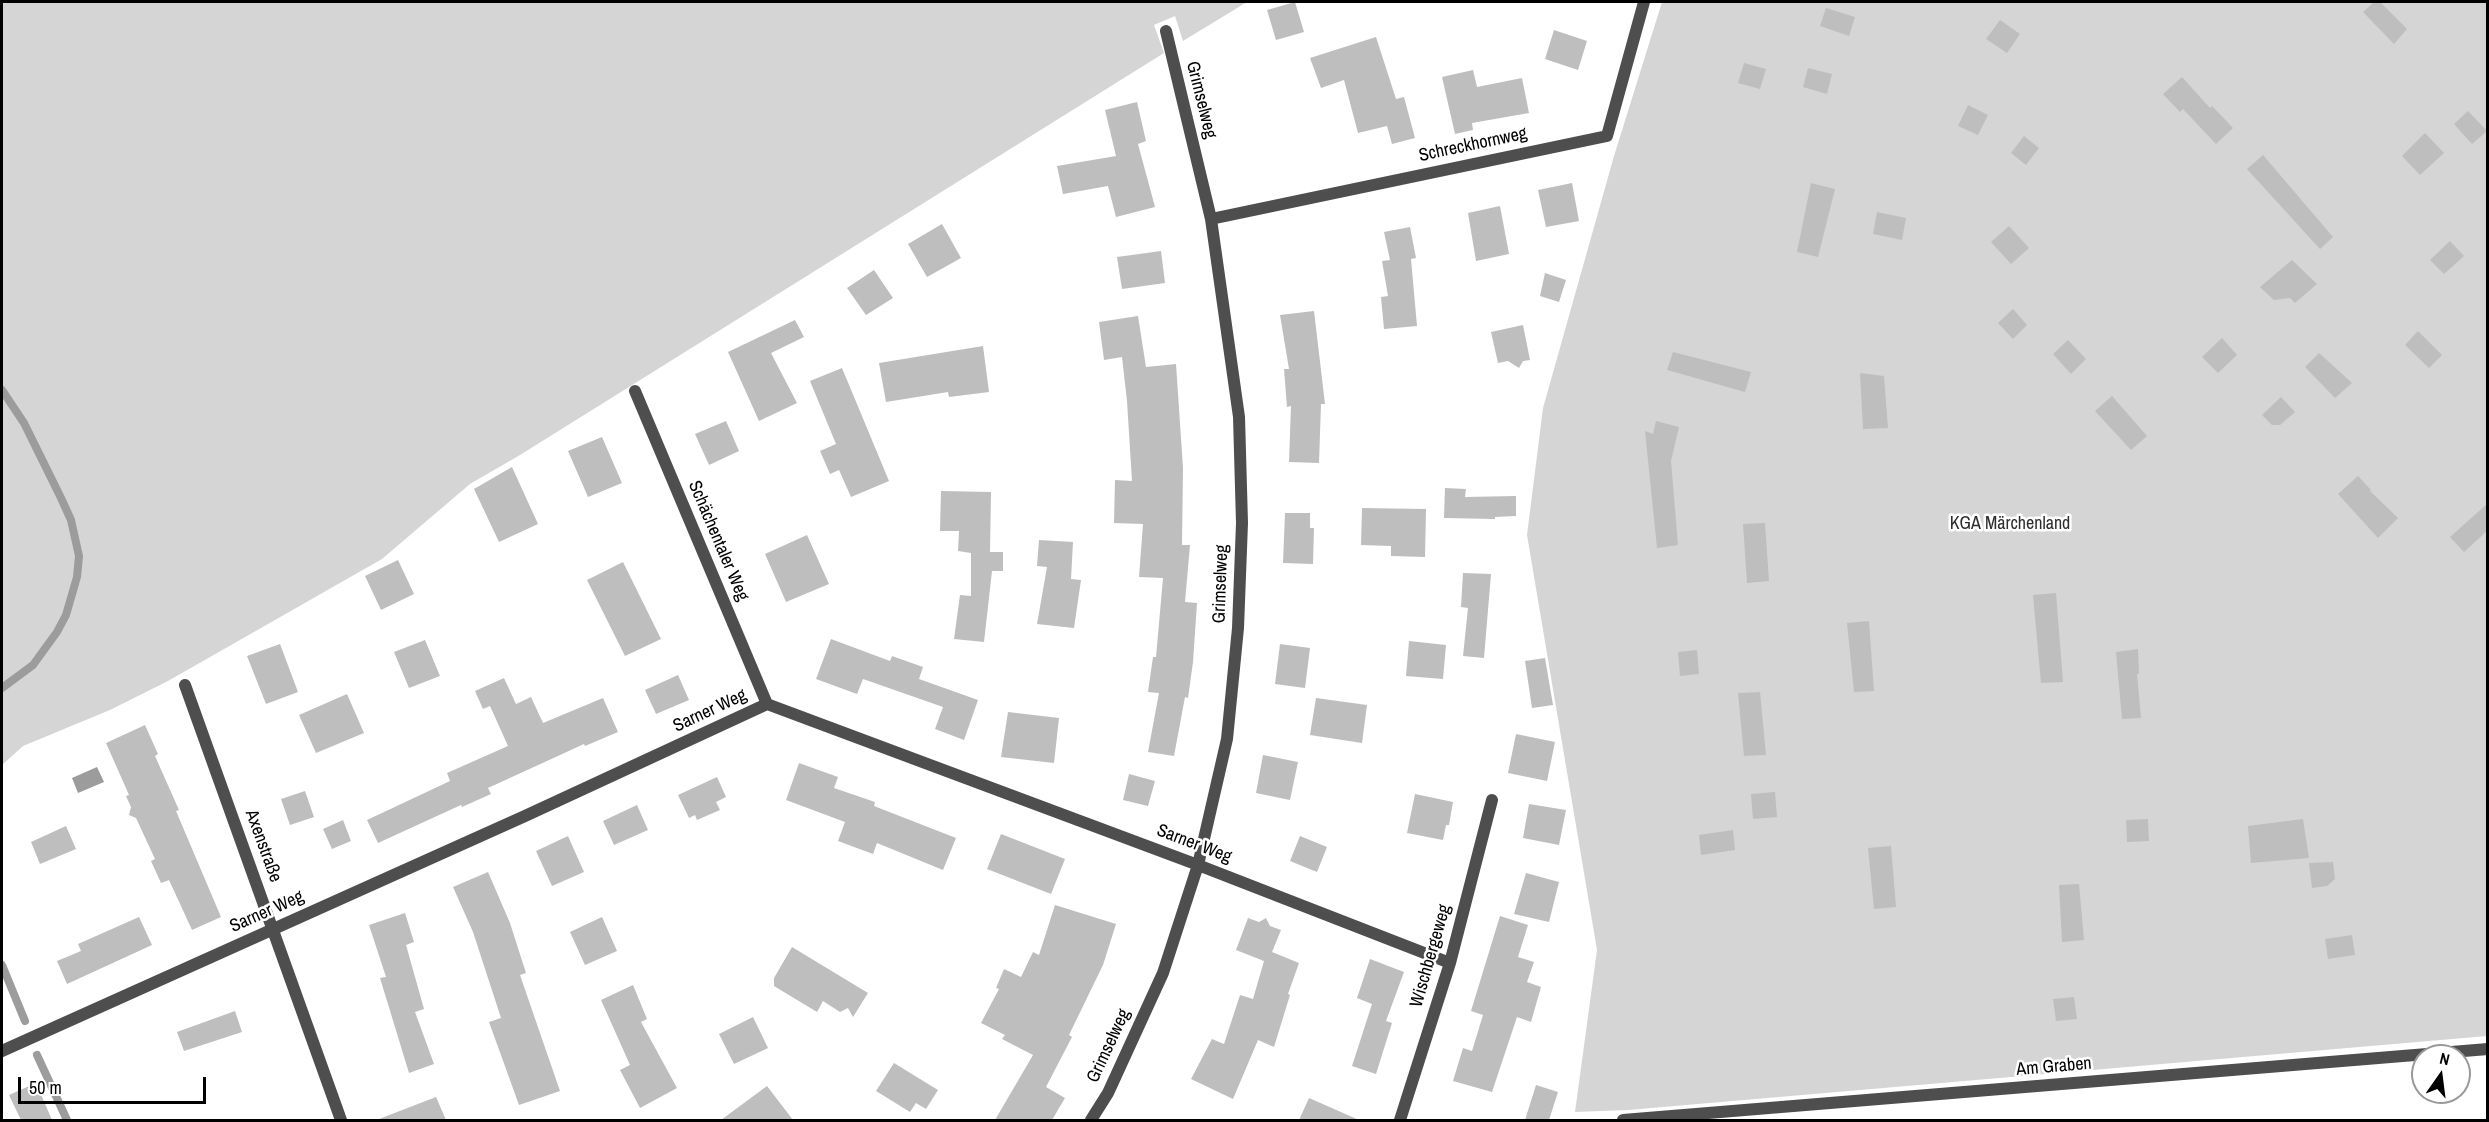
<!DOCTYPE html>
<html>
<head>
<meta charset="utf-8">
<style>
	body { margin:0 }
	#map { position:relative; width:2489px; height:1122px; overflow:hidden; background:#fff; font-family:"Archivo Narrow",sans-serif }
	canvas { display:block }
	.frame { position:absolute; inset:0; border:3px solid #000; pointer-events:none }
	.north { position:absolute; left:2411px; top:1044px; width:60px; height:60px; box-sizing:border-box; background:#fff; border:2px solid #999; border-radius:50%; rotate:14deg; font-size:16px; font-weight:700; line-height:24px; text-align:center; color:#000 }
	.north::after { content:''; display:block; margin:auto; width:21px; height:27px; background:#000; clip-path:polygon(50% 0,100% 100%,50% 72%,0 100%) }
	.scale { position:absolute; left:18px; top:1077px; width:188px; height:27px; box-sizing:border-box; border:3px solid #000; border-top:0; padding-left:8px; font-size:18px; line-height:21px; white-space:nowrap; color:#000; -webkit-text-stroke:4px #fff; paint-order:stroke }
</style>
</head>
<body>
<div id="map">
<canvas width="2489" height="1122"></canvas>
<div class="frame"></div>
<div class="north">N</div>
<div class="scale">50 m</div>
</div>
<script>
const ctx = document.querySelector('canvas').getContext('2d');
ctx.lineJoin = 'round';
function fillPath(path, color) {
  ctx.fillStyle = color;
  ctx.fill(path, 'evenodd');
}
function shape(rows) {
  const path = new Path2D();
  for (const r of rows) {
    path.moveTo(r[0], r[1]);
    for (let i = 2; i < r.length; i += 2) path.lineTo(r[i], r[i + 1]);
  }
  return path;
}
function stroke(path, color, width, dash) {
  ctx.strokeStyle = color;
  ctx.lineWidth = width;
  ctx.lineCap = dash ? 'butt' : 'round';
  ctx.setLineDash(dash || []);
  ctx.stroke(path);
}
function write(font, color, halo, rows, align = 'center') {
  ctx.font = font + ' "Archivo Narrow",sans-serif';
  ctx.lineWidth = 5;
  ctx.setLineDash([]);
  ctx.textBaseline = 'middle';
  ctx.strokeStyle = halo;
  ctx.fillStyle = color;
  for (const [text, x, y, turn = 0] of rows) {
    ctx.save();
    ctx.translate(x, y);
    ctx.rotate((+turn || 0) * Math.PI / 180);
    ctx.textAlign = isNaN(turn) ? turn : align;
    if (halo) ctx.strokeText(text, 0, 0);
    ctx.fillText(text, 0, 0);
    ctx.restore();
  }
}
fillPath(shape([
	[2,2,1247,2,1183,41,1175,16,1154,25,1164,53,520,455,470,484,382,559,168,681,110,710,23,746,2,765],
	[1662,2,2487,2,2487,1036,1628,1110,1575,1112,1597,950,1527,535,1543,408,1614,156]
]), '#d5d5d5');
fillPath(shape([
	[97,767,104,782,78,793,72,778]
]), '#9c9c9c');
stroke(shape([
	[2,390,24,423,61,498,71,520,79,556,77,577,66,615,57,632,33,665,2,688],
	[2,965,25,1021],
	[37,1055,67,1120]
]), '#9c9c9c', 8);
fillPath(shape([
	[1295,2,1304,32,1276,40,1267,10],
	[2374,2,2380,2,2407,29,2394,44,2363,12],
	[1826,8,1855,17,1849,36,1820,26],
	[2000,20,2020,34,2007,53,1986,39],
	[1554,30,1587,41,1578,70,1545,59],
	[1376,37,1396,99,1404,97,1415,138,1392,144,1387,126,1358,133,1344,80,1321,88,1310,58],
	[1744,63,1766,69,1760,89,1738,83],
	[1808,68,1832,74,1827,94,1803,87],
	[1473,70,1477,87,1522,78,1529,113,1472,123,1473,130,1455,134,1442,77],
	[2182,77,2210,108,2212,106,2233,128,2216,144,2183,109,2180,112,2163,94],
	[1137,102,1146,141,1138,144,1155,207,1116,217,1108,186,1063,194,1057,166,1116,156,1105,110],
	[1968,105,1988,115,1978,135,1958,126],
	[2468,111,2487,131,2472,144,2454,124],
	[2425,133,2444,153,2420,175,2402,156],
	[2024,136,2039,148,2026,165,2011,153],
	[2263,155,2333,237,2320,249,2247,169],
	[1572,183,1579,221,1546,227,1538,190],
	[1811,183,1835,189,1818,257,1797,252],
	[1500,206,1509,254,1476,261,1468,213],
	[1877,212,1906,218,1902,240,1873,234],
	[942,224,961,258,927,277,908,244],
	[2009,226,2029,248,2011,264,1991,242],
	[1410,227,1416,258,1411,259,1417,326,1384,329,1381,297,1388,296,1382,261,1390,260,1384,232],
	[2450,241,2464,256,2444,274,2430,260],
	[1161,251,1165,283,1122,289,1117,257],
	[2292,260,2317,284,2295,303,2290,298,2274,300,2260,287],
	[874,270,893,298,866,315,847,288],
	[1545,273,1566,280,1559,302,1540,296],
	[2013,309,2027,325,2013,339,1998,323],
	[1314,311,1325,404,1321,404,1319,463,1289,462,1291,406,1287,407,1284,369,1289,369,1280,315],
	[1138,316,1146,367,1176,364,1183,468,1182,545,1190,545,1185,602,1197,603,1193,662,1188,698,1185,697,1174,756,1148,752,1159,693,1148,692,1153,657,1156,657,1163,578,1139,577,1143,524,1114,523,1115,480,1132,481,1127,401,1122,357,1104,360,1099,322],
	[795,320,804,337,771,353,797,403,759,421,728,352],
	[1523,325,1530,360,1523,361,1519,368,1508,361,1498,363,1491,332],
	[2418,331,2442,355,2429,368,2405,345],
	[2222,338,2237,355,2218,373,2202,357],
	[2068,340,2086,359,2071,374,2053,354],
	[983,346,989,392,949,397,948,392,886,402,879,363],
	[1673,352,1751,372,1745,392,1667,370],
	[2319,353,2352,383,2335,398,2305,367],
	[842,368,889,481,851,497,839,470,830,474,820,451,836,444,810,381],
	[1860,373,1884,376,1888,428,1863,429],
	[2112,396,2147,436,2131,450,2095,411],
	[2281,397,2295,412,2280,425,2272,425,2262,415],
	[726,421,739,451,709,465,695,434],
	[1656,421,1679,427,1671,461,1678,545,1657,548,1645,431,1653,434],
	[602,437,622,483,588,497,568,451],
	[512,467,538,524,499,542,474,489],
	[2358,476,2371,490,2370,491,2398,518,2378,538,2338,494],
	[1445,488,1466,489,1465,497,1516,496,1516,516,1495,517,1495,519,1444,518],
	[941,491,991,492,990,552,1003,552,1003,571,992,571,984,642,954,639,960,595,971,596,971,553,958,551,959,531,940,531],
	[2487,504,2487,531,2464,552,2450,537],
	[1362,508,1426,509,1425,557,1391,556,1391,546,1361,545],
	[1285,513,1310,513,1310,528,1314,528,1313,564,1283,563],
	[1765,523,1769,581,1747,583,1743,524],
	[807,535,829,584,786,602,765,554],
	[1039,540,1073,542,1071,579,1081,580,1074,628,1037,624,1047,567,1037,566],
	[398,560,414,594,381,610,365,576],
	[623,562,661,639,625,656,587,580],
	[1463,573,1491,574,1484,658,1463,656,1468,608,1461,607],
	[2056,593,2063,682,2041,683,2033,595],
	[1869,621,1874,691,1854,692,1847,623],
	[831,639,890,661,892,656,923,667,919,679,978,700,964,740,935,729,943,707,863,679,857,694,816,679],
	[425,640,440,676,409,688,394,652],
	[1409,641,1446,645,1443,679,1406,676],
	[280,644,298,692,266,704,247,656],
	[1280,644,1310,648,1305,688,1275,684],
	[2138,649,2139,674,2137,674,2141,718,2122,719,2116,652],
	[1697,650,1699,674,1680,676,1678,652],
	[1545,658,1553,705,1532,708,1525,661],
	[678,675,689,700,656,714,645,690],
	[504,678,516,704,531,697,543,723,603,698,618,732,585,746,584,744,488,788,491,794,462,807,461,805,378,843,367,820,450,781,447,773,508,746,490,706,483,709,475,691],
	[1760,692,1766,755,1744,756,1738,693],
	[347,694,364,733,316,753,299,715],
	[1316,698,1367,705,1362,743,1310,735],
	[1008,712,1059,718,1054,763,1001,757],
	[145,725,158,754,155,756,179,810,176,811,221,917,192,930,169,880,161,883,151,861,155,859,136,818,129,815,131,807,126,796,129,795,106,743],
	[1516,734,1555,742,1547,781,1508,773],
	[1263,755,1298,762,1290,800,1256,793],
	[799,763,838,777,834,788,875,802,874,806,956,838,943,870,877,843,873,854,838,841,845,822,786,800],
	[1129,774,1155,781,1148,806,1123,800],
	[717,777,726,797,716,802,720,810,697,820,695,815,689,818,678,795],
	[305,791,314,817,290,825,281,799],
	[1775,792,1777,817,1753,819,1751,794],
	[1415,794,1453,802,1449,825,1446,825,1443,840,1407,833],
	[1529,804,1566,810,1559,845,1523,838],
	[637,805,648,830,614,845,603,821],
	[2148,819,2149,841,2127,842,2126,820],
	[2303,819,2309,858,2251,863,2248,826],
	[343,820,351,841,332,849,323,829],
	[66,826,76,849,40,864,31,842],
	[1733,830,1735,850,1701,855,1699,835],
	[1001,834,1065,859,1051,894,987,869],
	[568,836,584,872,552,886,536,851],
	[1300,836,1327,847,1317,872,1290,861],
	[1891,846,1896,907,1874,909,1868,848],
	[2333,862,2335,879,2327,886,2312,888,2309,863],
	[488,872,510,923,526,973,520,975,560,1091,519,1105,489,1022,501,1018,473,932,453,887],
	[1526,873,1559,882,1549,922,1514,914],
	[2079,884,2084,940,2062,942,2059,885],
	[1055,905,1116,924,1103,965,1069,1035,1072,1037,1046,1087,1065,1098,1052,1120,995,1120,1033,1055,1002,1039,1005,1035,981,1023,999,989,996,988,1004,969,1021,977,1033,952,1039,955],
	[405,913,414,942,406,945,424,1009,415,1012,434,1064,409,1073,380,978,386,977,369,925],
	[1500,916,1528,925,1518,957,1534,962,1527,982,1541,987,1531,1022,1517,1017,1492,1092,1453,1081,1463,1048,1472,1051,1483,1015,1471,1011],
	[139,917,152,945,67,984,57,961,81,951,78,944],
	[602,917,617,951,585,965,570,932],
	[1248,918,1259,922,1266,918,1270,926,1281,930,1272,952,1299,963,1288,994,1290,995,1274,1047,1258,1040,1233,1099,1191,1079,1212,1039,1224,1044,1240,995,1253,999,1264,961,1236,950],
	[2352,935,2355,955,2328,959,2325,939],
	[792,947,868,993,853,1017,848,1008,840,1012,823,1001,817,1012,774,986,774,978],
	[1370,959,1404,972,1386,1021,1392,1023,1376,1074,1352,1066,1372,1004,1357,998],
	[633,985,647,1019,641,1022,677,1088,640,1108,620,1070,630,1065,601,1000],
	[2074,997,2077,1019,2056,1021,2053,999],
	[235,1011,242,1032,184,1051,177,1032],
	[753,1017,768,1048,734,1064,719,1034],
	[894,1063,938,1090,926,1109,916,1103,910,1112,876,1091],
	[36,1083,52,1120,21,1120,9,1095],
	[1536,1085,1558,1092,1549,1120,1525,1120],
	[767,1086,793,1120,721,1120],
	[436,1097,446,1120,379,1120,379,1119],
	[1309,1098,1359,1120,1299,1120]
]), '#bebebe');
stroke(shape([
	[1211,219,1607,136,1644,2],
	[635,391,767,704],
	[185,685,341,1120],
	[2,1051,525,816,767,704,1198,865,1450,963],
	[1091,1120,1108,1093,1163,973,1198,865,1227,739,1238,628,1242,523,1239,417,1211,219,1166,31],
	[1400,1120,1450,963,1492,800],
	[1623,1120,2488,1049]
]), '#4e4e4e', 12);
write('18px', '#000', '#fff', [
	["Grimselweg",1201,100,76],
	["Schreckhornweg",1473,145,-12],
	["Schächentaler Weg",718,541,67],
	["Grimselweg",1221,584,-88],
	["Sarner Weg",710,711,-25],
	["Sarner Weg",1194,844,21],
	["Axenstraße",263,846,70],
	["Sarner Weg",267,912,-24],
	["Wischbergeweg",1431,956,-74],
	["Grimselweg",1109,1046,-65],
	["Am Graben",2054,1067,-5]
]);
write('18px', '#2c2c2c', '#fff', [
	["KGA Märchenland",2010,524]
]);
</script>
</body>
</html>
